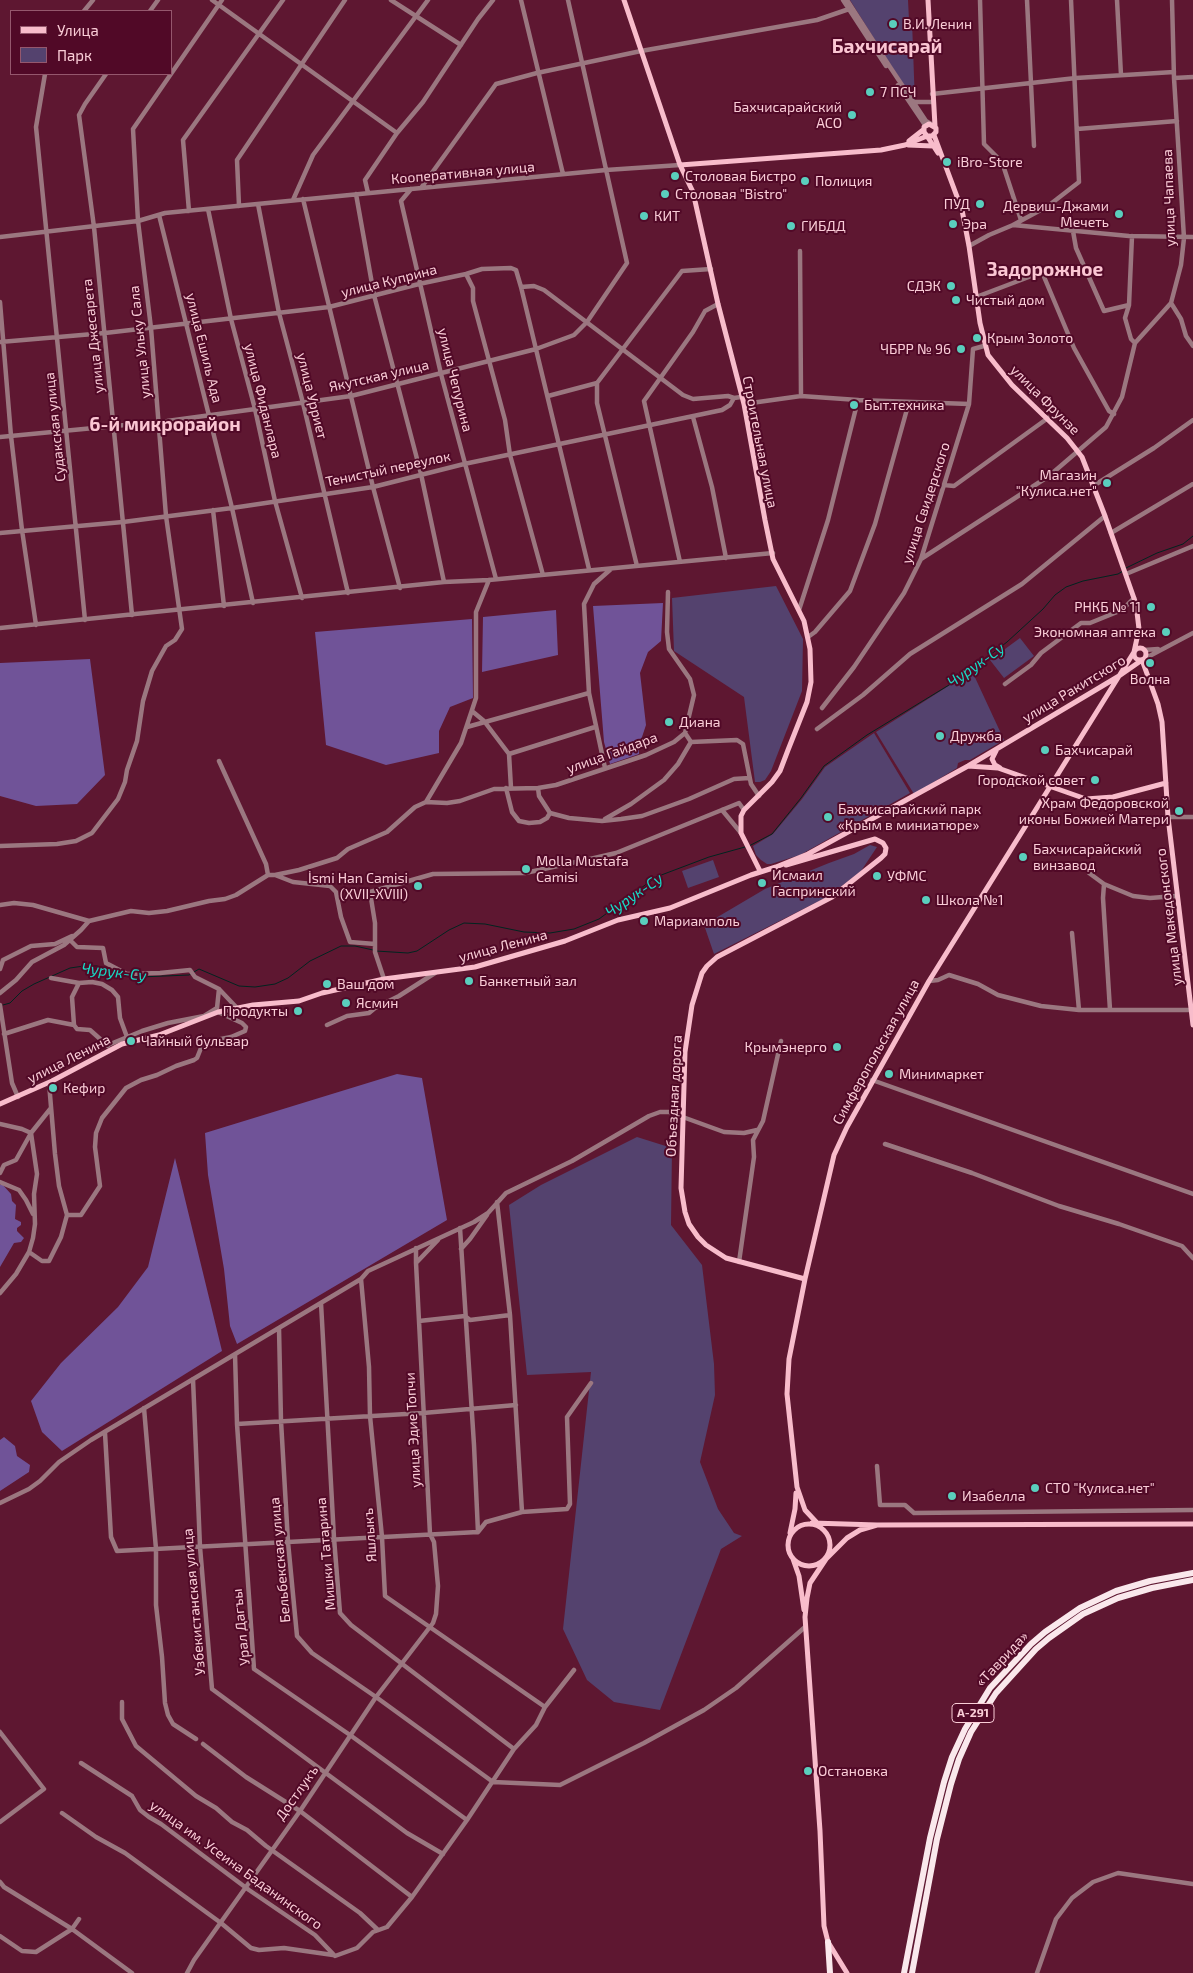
<!DOCTYPE html>
<html>
<head>
<meta charset="utf-8">
<style>
	body { margin:0 }
	#map { position:relative; width:1193px; height:1973px; overflow:hidden; background:#5e1731; font-family:"Exo 2",sans-serif }
	canvas { display:block }
	.legend { position:absolute; left:10px; top:10px; width:162px; height:65px; box-sizing:border-box; background:#510927; border:1px solid #95576d; margin:0; padding:6px 9px; list-style:none; font-size:15px; color:#facdd7 }
	.legend li { display:flex; align-items:center; gap:10px; height:25px }
	.legend b { width:25px; border:1px solid #95576d }
</style>
</head>
<body>
<div id="map">
<canvas width="1193" height="1973"></canvas>
<ul class="legend">
<li><b style="height:6px;background:#f8bccb"></b>Улица</li>
<li><b style="height:14px;background:#54426e"></b>Парк</li>
</ul>
</div>
<script>
const ctx = document.querySelector('canvas').getContext('2d');
ctx.lineJoin = 'round';
function fillPath(path, color) {
  ctx.fillStyle = color;
  ctx.fill(path, 'evenodd');
}
function shape(rows) {
  const path = new Path2D();
  for (const r of rows) {
    if (r.length === 3) {
      path.moveTo(r[0] + r[2], r[1]);
      path.arc(r[0], r[1], r[2], 0, 2 * Math.PI);
      continue;
    }
    path.moveTo(r[0], r[1]);
    for (let i = 2; i < r.length; i += 2) path.lineTo(r[i], r[i + 1]);
  }
  return path;
}
function stroke(path, color, width, dash) {
  ctx.strokeStyle = color;
  ctx.lineWidth = width;
  ctx.lineCap = dash ? 'butt' : 'round';
  ctx.setLineDash(dash || []);
  ctx.stroke(path);
}
function write(font, color, halo, rows, align = 'center') {
  ctx.font = font + ' "Exo 2",sans-serif';
  ctx.lineWidth = 4;
  ctx.setLineDash([]);
  ctx.textBaseline = 'middle';
  ctx.strokeStyle = halo;
  ctx.fillStyle = color;
  for (const [text, x, y, turn = 0] of rows) {
    ctx.save();
    ctx.translate(x, y);
    ctx.rotate((+turn || 0) * Math.PI / 180);
    ctx.textAlign = isNaN(turn) ? turn : align;
    if (halo) ctx.strokeText(text, 0, 0);
    ctx.fillText(text, 0, 0);
    ctx.restore();
  }
}
fillPath(shape([
	[850,0,908,0,909,20,912,21,915,104],
	[776,586,803,639,802,691,771,771,765,780,760,782,755,782,744,697,674,651,672,598],
	[1020,638,1034,656,1004,678,990,660],
	[972,671,1004,740,970,760,965,760,958,763,957,768,914,794,876,732],
	[874,733,910,793,800,855,771,864,767,864,761,860,756,855,753,846,773,834,802,799,825,767],
	[870,845,877,847,861,871,829,896,714,954,704,925,765,889,829,863,854,854],
	[713,860,719,877,688,888,682,871],
	[637,1137,672,1148,671,1225,702,1265,714,1364,715,1395,700,1462,718,1509,734,1533,742,1536,721,1549,660,1710,614,1702,587,1680,563,1629,591,1372,527,1375,509,1205,541,1185]
]), '#54426e');
fillPath(shape([
	[663,603,661,641,648,652,640,673,646,725,639,746,639,754,610,764,604,742,593,606],
	[556,610,558,655,482,672,483,617],
	[472,619,473,698,450,707,439,731,439,753,386,765,326,745,315,632],
	[90,659,105,775,77,804,36,806,0,796,0,663],
	[397,1074,422,1078,447,1220,237,1344,230,1326,224,1269,208,1175,205,1133],
	[175,1158,222,1351,62,1451,42,1432,31,1401,61,1363,118,1307,148,1267],
	[2,1184,11,1194,12,1201,16,1205,15,1219,21,1222,21,1225,17,1228,17,1231,24,1238,21,1242,14,1243,0,1267,0,1185],
	[4,1437,15,1446,17,1456,30,1465,29,1472,0,1491,0,1440]
]), '#705398');
stroke(shape([
	[1126,568,1157,553,1183,544,1193,536],
	[749,846,772,834,801,798,824,766,867,735,949,685,973,668,1007,642,1043,609,1055,595,1066,587,1083,581,1118,574,1123,571],
	[376,951,408,953,417,951,449,930,464,923,485,924,524,932,550,933,574,929,599,919,656,877,709,857,745,847],
	[3,1005,10,1003,22,991,34,984,70,968,84,966,97,966,121,976,140,977,189,975,199,969,239,986,255,987,275,984,288,978,310,961,341,946,355,946,373,950]
]), '#002520', 1);
stroke(shape([
	[212,0,397,133],
	[391,0,461,45],
	[521,0,563,174],
	[843,0,886,66],
	[847,0,890,67,926,121,931,124],
	[980,0,984,144,1002,162,1021,220],
	[1027,0,1034,146],
	[1117,0,1121,75],
	[84,11,93,0],
	[150,11,158,0],
	[45,74,36,127,85,620],
	[106,74,85,104,79,115,94,227,132,615],
	[1174,78,1193,77],
	[898,85,925,125],
	[932,94,1076,78,1174,72],
	[914,102,932,102],
	[1077,129,1177,121],
	[421,188,496,84,537,73,641,51,817,20,852,8],
	[411,189,401,201,441,374,496,579],
	[368,193,365,180,397,133,423,102,478,19,493,0],
	[356,194,374,295,421,474,444,582],
	[303,199,373,487,400,588],
	[293,200,313,155,428,0],
	[258,204,279,313,303,403,348,593],
	[239,206,237,160,345,0],
	[208,209,231,319,255,409,275,501,302,598],
	[189,211,183,140,283,0],
	[159,215,232,508,253,603],
	[1013,225,1048,206,1079,182,1071,0],
	[1073,231,1076,248,1104,311,1129,305],
	[1132,236,1129,305,1125,318,1131,339,1135,343],
	[0,237,138,221,165,213,606,170,680,165],
	[969,246,989,235,1013,225,1129,236,1193,237],
	[800,251,801,396],
	[466,274,473,288,473,301,505,420,510,455,543,575],
	[521,287,589,569],
	[976,297,1042,272,1074,348,1109,411,1114,414],
	[0,302,11,436,22,530,36,625],
	[1171,303,1181,319,1186,336,1193,346],
	[0,342,105,333,329,307,419,284,466,274,482,269,511,268,516,270,521,287,534,286,544,290,683,395,693,399,728,396,734,398],
	[548,396,597,383],
	[744,404,801,396,858,400,969,404],
	[693,417,712,487,726,558],
	[0,437,167,421,351,396,536,349,574,335,587,322,627,263,568,0],
	[944,485,954,486,1048,418],
	[1093,486,1154,448,1193,420],
	[213,510,224,606],
	[0,533,123,522,232,508,373,487,464,464,722,410,730,405,734,398,741,397],
	[1111,533,1193,484],
	[921,559,1049,476,1106,427,1122,397,1135,343,1171,303,1181,265,1184,238,1174,78,1172,0],
	[680,562,644,401,693,332,705,311,718,304],
	[637,566,597,403,597,383,682,271,711,269],
	[1126,574,1193,546],
	[799,610,828,520,858,400],
	[0,628,444,582,489,580,773,553],
	[808,637,815,632,850,591,875,524,909,402],
	[1144,650,1158,649],
	[1142,660,1193,633],
	[1005,684,1031,665,1041,653,1081,623,1090,623,1122,610,1134,598],
	[822,708,854,667,904,593,921,559,969,404,973,349,984,346],
	[472,711,484,721,509,754,511,788],
	[467,727,589,693],
	[817,729,863,695,910,654,1022,584,1105,516],
	[685,733,691,742,737,740,743,744,751,784,759,796],
	[509,754,595,727],
	[219,761,266,864,268,875],
	[605,768,589,693,584,604,594,584,611,569],
	[506,788,512,812,519,821,529,823,540,822,547,818,550,813,539,796,538,788],
	[426,802,461,743,476,698,476,612,489,580],
	[722,810,741,833],
	[550,813,569,818,602,821,621,819,642,816,689,799,734,779,749,778],
	[1168,817,1193,817],
	[605,819,631,804,664,780,678,764,691,742],
	[0,846,57,844,76,841,92,833,118,799,125,782,127,770,137,741,143,701,152,671,166,646,175,640,182,629,166,516,151,328,138,221,133,129,222,0],
	[1089,873,1104,884,1133,896,1150,898,1176,896],
	[275,875,299,870,337,858,348,849,387,832,415,807,426,802,447,803,460,801,494,789,538,788,556,785,646,755,674,742,685,733,694,695,690,679,669,649,667,632,668,592],
	[1104,884,1103,898,1110,1010],
	[0,905,14,903,33,905,89,921],
	[1072,933,1079,1010],
	[70,940,77,947,103,948,106,963,127,974,160,973,190,970,195,977,219,989,237,1008],
	[3,960,31,946,55,944,72,936],
	[0,969,3,960],
	[51,978,79,983,92,982,102,984,112,990,118,997,120,1018,127,1037],
	[384,979,375,952,375,923,370,892,433,874,525,873,590,859,616,853,739,803,744,810],
	[929,981,938,980,949,975,978,984,998,995,1041,1006,1079,1010,1191,1010],
	[0,993,16,980,32,962,64,945,81,930,89,921,131,911,149,913,167,911,209,901,225,899,236,895,268,875,275,875,293,882,330,886,336,892,341,917,350,942,375,944],
	[0,1005,12,1083,18,1097],
	[74,1025,72,997,79,983],
	[327,1025,347,1016,369,1013,375,1008,399,996,435,973],
	[4,1034,48,1020,74,1025,77,1029,90,1030,108,1046],
	[108,1045,142,1031,168,1023,204,1016,217,1008,219,989],
	[872,1080,1193,1194],
	[0,1124,22,1129,31,1133,37,1174,34,1194,35,1224,33,1238,29,1252,16,1274,0,1293],
	[885,1144,972,1173,1059,1206,1119,1224,1182,1246,1193,1258],
	[0,1173,4,1165,16,1160,31,1133,51,1108],
	[0,1182,19,1190,26,1200,33,1214],
	[67,1215,81,1215,100,1186,95,1147,96,1133,102,1118,126,1088,141,1080,157,1075,176,1066,194,1060,197,1058,201,1048,211,1041,231,1037,245,1031,246,1027,242,1023,218,1012],
	[460,1228,474,1445,478,1532],
	[416,1248,416,1263],
	[461,1249,470,1239,487,1215],
	[29,1252,42,1261,49,1261,61,1237,67,1215,59,1186,55,1154,49,1083],
	[739,1262,754,1157,753,1140,763,1121,781,1041],
	[361,1279,369,1367,370,1416,382,1537,385,1596,545,1707],
	[321,1303,334,1538,340,1613,351,1625,514,1749],
	[419,1321,465,1316,470,1320,510,1315],
	[279,1328,281,1421,288,1542,297,1636,312,1653,376,1697,493,1782,560,1785,644,1743,704,1710,736,1688,805,1627],
	[235,1354,237,1424,254,1669,350,1735,467,1820],
	[193,1379,200,1547,212,1689,407,1833,443,1854],
	[144,1408,156,1549,156,1605,162,1657,165,1703,168,1715,173,1724,196,1739],
	[237,1424,423,1413,516,1405],
	[105,1433,111,1537,117,1551,478,1532],
	[877,1466,880,1505,905,1505,914,1513,1193,1510],
	[0,1503,29,1489,40,1481,59,1462,91,1440,361,1279,368,1271,474,1222,488,1213,506,1193,572,1161,649,1116,660,1112,669,1112,724,1132,744,1133,757,1130],
	[522,1512,567,1509,570,1504,567,1417,591,1383],
	[478,1532,486,1522,522,1512,510,1315,497,1202],
	[122,1702,122,1719,136,1746,196,1796,216,1808,232,1822,247,1830,266,1846,360,1913,378,1930],
	[0,1732,44,1789,0,1822],
	[203,1744,246,1777,300,1811,412,1897],
	[81,1763,132,1796,140,1810,149,1817,161,1824,249,1890,315,1935,335,1956,357,1948,373,1932,387,1927,412,1897,467,1820,514,1749,536,1725,545,1707,574,1670],
	[62,1813,96,1837,125,1853,221,1923,251,1948,259,1950,284,1948,333,1955],
	[0,1882,4,1887,72,1929,132,1973],
	[0,1936,22,1951,36,1952,72,1929,79,1919],
	[187,1973,194,1960,300,1811,376,1697,433,1623,436,1614,438,1586,434,1542,430,1534,416,1263,438,1240],
	[1037,1973,1056,1919,1072,1898,1093,1882,1118,1873,1193,1884]
]), '#9b7780', 4.5);
stroke(shape([
	[624,0,680,165,693,192,718,304,744,404,765,520,773,559,804,621,810,649,811,682,807,702,788,750,780,771,772,782,744,810,741,816,741,833,760,871],
	[928,0,935,126],
	[909,141,923,130],
	[908,145,933,146],
	[680,165,881,150,905,145,927,136,932,136,936,132,936,128,929,124,924,127,924,132,927,136,938,153],
	[1140,654,6],
	[996,751,992,759,995,765,1000,768],
	[968,766,998,768,1086,799,1113,797,1166,783],
	[786,865,875,839,883,843,886,848,885,854,881,858,832,897,717,957,707,966,702,973,692,1005,685,1052,681,1188,685,1212,689,1224,698,1237,706,1245,726,1258,805,1279],
	[0,1104,52,1081,122,1044,159,1035,218,1012,253,1005,299,1001,322,993,384,979,475,967,565,941,618,920,670,908,751,875,776,867,808,854,968,766,1119,676,1142,660,1158,704,1162,722,1168,817,1193,1025],
	[812,1523,877,1525,1193,1524],
	[809,1545,21],
	[819,1525,805,1510,797,1487,787,1394,789,1359,805,1279,834,1155,847,1127,929,981,1134,652,1139,629,1136,604,1105,516,1082,457,1067,438,1012,385,988,355,980,323,969,246,962,210,934,135],
	[790,1533,795,1509,796,1493],
	[793,1559,799,1576,804,1610],
	[847,1973,828,1942,824,1926,820,1831,805,1617,807,1598,810,1583,826,1559,847,1538,860,1530,877,1525]
]), '#f8bccb', 5);
stroke(shape([
	[828,1942,830,1973],
	[904,1973,930,1838,944,1782,952,1757,965,1729,990,1688,1031,1644,1045,1632,1080,1608,1116,1591,1150,1581,1193,1573],
	[912,1973,937,1839,951,1784,959,1759,971,1732,996,1693,1036,1649,1049,1638,1083,1614,1118,1598,1152,1588,1193,1580]
]), '#fae8ec', 6);
for (const [x, y, r, color] of [
	[893,24,5,"#5acebd"],
	[870,92,5,"#5acebd"],
	[852,115,5,"#5acebd"],
	[947,162,5,"#5acebd"],
	[675,176,5,"#5acebd"],
	[805,181,5,"#5acebd"],
	[665,194,5,"#5acebd"],
	[980,204,5,"#5acebd"],
	[1119,214,5,"#5acebd"],
	[644,216,5,"#5acebd"],
	[953,224,5,"#5acebd"],
	[791,226,5,"#5acebd"],
	[951,286,5,"#5acebd"],
	[956,300,5,"#5acebd"],
	[977,338,5,"#5acebd"],
	[961,349,5,"#5acebd"],
	[854,405,5,"#5acebd"],
	[1107,483,5,"#5acebd"],
	[1151,607,5,"#5acebd"],
	[1166,632,5,"#5acebd"],
	[1150,663,5,"#5acebd"],
	[669,722,5,"#5acebd"],
	[940,736,5,"#5acebd"],
	[1045,750,5,"#5acebd"],
	[1095,780,5,"#5acebd"],
	[1179,811,5,"#5acebd"],
	[828,817,5,"#5acebd"],
	[1023,857,5,"#5acebd"],
	[526,869,5,"#5acebd"],
	[877,876,5,"#5acebd"],
	[762,883,5,"#5acebd"],
	[418,886,5,"#5acebd"],
	[926,900,5,"#5acebd"],
	[644,921,5,"#5acebd"],
	[469,981,5,"#5acebd"],
	[327,984,5,"#5acebd"],
	[346,1003,5,"#5acebd"],
	[298,1011,5,"#5acebd"],
	[131,1041,5,"#5acebd"],
	[837,1047,5,"#5acebd"],
	[889,1074,5,"#5acebd"],
	[53,1088,5,"#5acebd"],
	[1035,1488,5,"#5acebd"],
	[952,1496,5,"#5acebd"],
	[808,1771,5,"#5acebd"]
]) {
  const dot = new Path2D();
  dot.arc(x, y, r, 0, 2 * Math.PI);
  ctx.fillStyle = color;
  ctx.fill(dot);
  stroke(dot, '#510927', 2);
}
for (const [x, y, w] of [
	[973,1713,42]
]) {
  const box = new Path2D();
  box.roundRect(x - w / 2, y - 9.5, w, 19, 4);
  ctx.fillStyle = '#510927';
  ctx.fill(box);
  stroke(box, '#facdd7', 1);
}
write('bold 12px', '#facdd7', null, [
	["А-291",973,1713]
]);
write('14px', '#facdd7', '#510927', [
	["В.И. Ленин",903,24],
	["7 ПСЧ",880,92],
	["Бахчисарайский",842,107,"right"],
	["АСО",842,123,"right"],
	["iBro-Store",957,162],
	["Столовая Бистро",685,176],
	["Полиция",815,181],
	["Столовая \"Bistro\"",675,194],
	["ПУД",970,204,"right"],
	["Дервиш-Джами",1109,206,"right"],
	["Мечеть",1109,222,"right"],
	["КИТ",654,216],
	["Эра",963,224],
	["ГИБДД",801,226],
	["СДЭК",941,286,"right"],
	["Чистый дом",966,300],
	["Крым Золото",987,338],
	["ЧБРР № 96",951,349,"right"],
	["Быт.техника",864,405],
	["Магазин",1097,475,"right"],
	["\"Кулиса.нет\"",1097,491,"right"],
	["РНКБ № 11",1141,607,"right"],
	["Экономная аптека",1156,632,"right"],
	["Волна",1150,679,"center"],
	["Диана",679,722],
	["Дружба",950,736],
	["Бахчисарай",1055,750],
	["Городской совет",1085,780,"right"],
	["Xрам Федоровской",1169,803,"right"],
	["иконы Божией Матери",1169,819,"right"],
	["Бахчисарайский парк",838,809],
	["«Крым в миниатюре»",838,825],
	["Бахчисарайский",1033,849],
	["винзавод",1033,865],
	["Molla Mustafa",536,861],
	["Camisi",536,877],
	["Исмаил",772,875],
	["Гаспринский",772,891],
	["УФМС",887,876],
	["İsmi Han Camisi",408,878,"right"],
	["(XVII-XVIII)",408,894,"right"],
	["Школа №1",936,900],
	["Мариамполь",654,921],
	["Банкетный зал",479,981],
	["Ваш дом",337,984],
	["Ясмин",356,1003],
	["Продукты",288,1011,"right"],
	["Чайный бульвар",141,1041],
	["Крымэнерго",827,1047,"right"],
	["Минимаркет",899,1074],
	["Кефир",63,1088],
	["СТО \"Кулиса.нет\"",1045,1488],
	["Изабелла",962,1496],
	["Остановка",818,1771]
], 'left');
write('14px', '#facdd7', '#510927', [
	["Кооперативная улица",463,173,-5],
	["улица Чапаева",1169,198,-92],
	["улица Куприна",389,281,-14],
	["улица Джесарета",93,336,-96],
	["улица Ульку Сала",140,342,-96],
	["улица Ешиль Ада",204,348,76],
	["Якутская улица",379,376,-13],
	["улица Чепурина",455,380,76],
	["улица Урриет",312,396,76],
	["улица Фрунзе",1045,400,45],
	["улица Фиданлара",263,401,76],
	["Судакская улица",55,427,-96],
	["Строительная улица",760,442,79],
	["Тенистый переулок",388,469,-12],
	["улица Свидерского",926,503,-72],
	["улица Ракитского",1074,689,-31],
	["улица Гайдара",612,753,-20],
	["улица Македонского",1169,917,-97],
	["улица Ленина",503,946,-15],
	["Симферопольская улица",876,1052,-61],
	["улица Ленина",69,1059,-27],
	["Объездная дорога",674,1096,-87],
	["улица Эдие Топчи",413,1430,-93],
	["Яшлыкъ",370,1535,-94],
	["Мишки Татарина",326,1554,-95],
	["Бельбекская улица",280,1560,-95],
	["Узбекистанская улица",194,1602,-95],
	["Урал Дагъы",241,1627,-96],
	["«Таврида»",1002,1659,-47],
	["Достлукъ",297,1793,-55],
	["улица им. Усеина Баданинского",236,1865,36]
]);
write('italic 15px', '#17dbc6', '#510927', [
	["Чурук-Су",976,665,-35],
	["Чурук-Су",634,895,-34],
	["Чурук-Су",114,972,7]
]);
write('bold 19px', '#fbc6d3', '#510927', [
	["Бахчисарай",887,47],
	["Задорожное",1045,270],
	["6-й микрорайон",165,425]
]);
</script>
</body>
</html>
